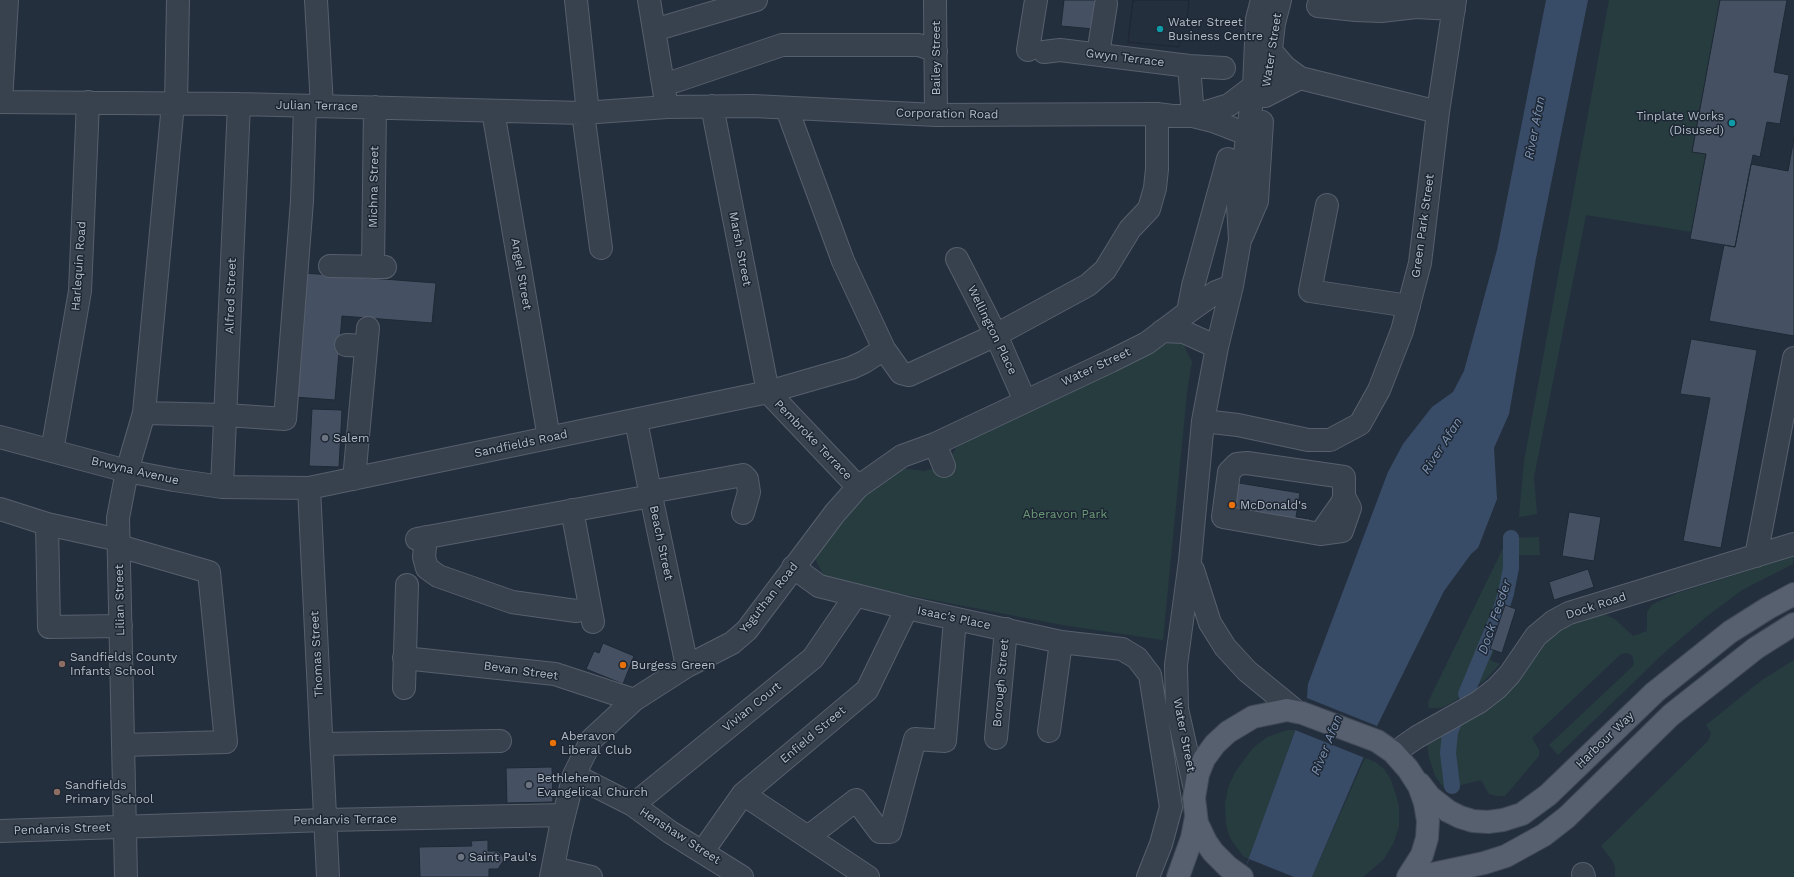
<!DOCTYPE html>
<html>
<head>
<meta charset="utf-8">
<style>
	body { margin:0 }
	canvas { display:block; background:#242f3e }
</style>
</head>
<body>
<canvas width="1794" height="877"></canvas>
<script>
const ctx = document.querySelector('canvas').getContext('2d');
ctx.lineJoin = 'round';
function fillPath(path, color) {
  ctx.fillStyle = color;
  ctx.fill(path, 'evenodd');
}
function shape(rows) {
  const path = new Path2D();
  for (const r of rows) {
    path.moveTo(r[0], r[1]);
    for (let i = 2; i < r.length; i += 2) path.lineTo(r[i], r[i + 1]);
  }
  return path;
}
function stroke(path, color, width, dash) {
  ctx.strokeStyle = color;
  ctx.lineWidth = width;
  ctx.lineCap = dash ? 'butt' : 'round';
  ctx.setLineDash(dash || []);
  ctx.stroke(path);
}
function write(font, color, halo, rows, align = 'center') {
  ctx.font = font + ' "Work Sans",sans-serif';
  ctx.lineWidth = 3;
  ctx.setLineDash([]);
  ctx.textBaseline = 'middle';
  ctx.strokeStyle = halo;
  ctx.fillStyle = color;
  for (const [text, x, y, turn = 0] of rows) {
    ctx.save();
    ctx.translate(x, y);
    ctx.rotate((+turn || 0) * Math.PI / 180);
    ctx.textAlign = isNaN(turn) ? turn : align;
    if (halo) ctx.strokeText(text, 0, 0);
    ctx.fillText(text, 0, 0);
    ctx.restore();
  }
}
fillPath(shape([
	[1609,0,1720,0,1692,152,1706,154,1692,232,1586,215,1534,477,1537,514,1519,517,1524,461],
	[1169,342,1183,344,1192,362,1187,392,1163,640,1062,625,856,585,824,576,812,553,866,492,900,468,924,471,944,466,959,444,1152,348],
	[1539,537,1540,555,1514,555,1510,588,1490,649,1494,651,1490,660,1500,664,1485,680,1453,702,1441,708,1429,708,1428,704,1429,700,1508,538],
	[1794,556,1793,564,1742,590,1706,617,1665,652,1558,755,1549,745,1633,666,1634,662,1632,655,1627,653,1621,654,1532,738,1539,750,1539,756,1505,796,1496,796,1489,794,1481,780,1445,789,1435,776,1429,757,1427,745,1429,741,1529,658,1557,629,1596,615,1605,614,1616,620,1633,636,1647,631,1647,612,1652,605,1657,602,1678,593],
	[1794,660,1794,877,1615,877,1615,867,1612,860,1601,846,1708,741,1711,733,1706,725,1762,680],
	[1287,730,1295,730,1249,859,1243,856,1230,838,1226,825,1225,804,1228,788,1235,772,1253,748,1267,737],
	[1365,758,1375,762,1384,769,1390,778,1396,795,1399,806,1399,827,1393,844,1384,859,1363,877,1312,877]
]), '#263c3f');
fillPath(shape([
	[1546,0,1588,0,1536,258,1509,414,1494,448,1497,499,1478,548,1471,554,1444,591,1377,726,1312,877,1242,877,1307,698,1308,684,1388,472,1403,444,1432,407,1453,392,1464,371,1497,250]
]), '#394c67');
fillPath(shape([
	[1307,698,1377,726,1365,758,1295,730],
	[1249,859,1294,877,1242,877]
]), '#242f3e');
stroke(shape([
	[1466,694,1500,612,1506,593,1511,568,1511,538],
	[1452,786,1448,753,1450,732,1454,722]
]), '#394c67', 16);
const building = shape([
	[1064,0,1097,0,1094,29,1061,26,1064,0],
	[1133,0,1189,0,1187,20,1192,20,1190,39,1180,38,1179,47,1128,42,1133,0],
	[1133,0,1189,0,1187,20,1192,20,1190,39,1180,38,1179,47,1128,42,1133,0],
	[1720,0,1787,0,1774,72,1789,75,1780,124,1767,122,1760,157,1753,155,1735,247,1690,239,1706,154,1692,152,1720,0],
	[1794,138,1794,336,1709,321,1724,245,1735,247,1751,164,1788,171,1794,138],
	[304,273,436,283,432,323,342,316,335,400,294,397,304,273],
	[1691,339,1757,350,1721,548,1683,541,1710,398,1680,394,1691,339],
	[312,409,342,410,339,467,309,466,312,409],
	[1233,482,1300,493,1296,517,1310,519,1308,530,1228,516,1233,482],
	[1569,512,1601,517,1594,561,1562,556,1569,512],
	[1588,569,1594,587,1554,600,1549,582,1588,569],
	[1505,605,1516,609,1502,653,1490,649,1505,605],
	[603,643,634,656,623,684,586,669,594,651,599,653,603,643],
	[552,767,553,802,507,803,506,768,552,767],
	[488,840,488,851,498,851,502,855,504,860,498,869,489,869,489,877,420,877,419,847,472,846,471,841,488,840]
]);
fillPath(building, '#455162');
stroke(building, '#1f2835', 1);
const minor = shape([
	[316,0,322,106],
	[576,0,588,113],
	[649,0,665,96],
	[935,0,936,115],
	[1318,6,1356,10,1381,11,1416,7,1454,9],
	[654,30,756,0],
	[1028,50,1036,0],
	[1271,51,1285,67,1300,78,1438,112],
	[1044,52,1060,50,1189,66,1224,68],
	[1098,54,1106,4],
	[1189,66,1193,116,1213,121,1247,134,1257,123],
	[1268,76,1274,23,1280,0],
	[663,82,676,81,782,45,919,45,936,51],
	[1265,96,1300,78],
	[0,102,239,104,583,113,667,107,753,106,936,115,1157,114,1172,116,1193,116,1229,105,1254,86],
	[1,102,7,0],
	[176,104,178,0],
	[712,106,768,392],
	[787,109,843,261,884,349,901,373,909,375,996,335,1088,285,1105,270,1130,229,1149,209,1155,188,1157,169,1157,114],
	[493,111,549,438],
	[583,113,601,248],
	[1327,205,1310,291,1409,306],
	[1242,236,1257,201,1262,122],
	[957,259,996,335,1025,401],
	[330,266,385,267],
	[373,267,375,107],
	[1188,312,1216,292,1232,286],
	[1162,331,1184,332,1217,347],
	[346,345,366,346],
	[768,392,858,487],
	[144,413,226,415,285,419,302,201,305,106],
	[636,421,651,496,687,666],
	[1203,421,1238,425,1308,440,1330,440,1360,424,1379,390,1402,331,1420,263,1438,112,1455,0],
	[0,437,127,471,174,480,222,487,309,488,768,392,851,368,864,362,884,349],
	[935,444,944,466],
	[52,451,80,291,88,102],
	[1247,463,1344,477,1344,497,1342,503,1320,534,1223,517,1229,472,1237,464,1247,463],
	[354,479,368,328],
	[222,487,239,104],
	[309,488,328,877],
	[650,492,743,475,747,479,749,492,743,513],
	[0,509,47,524],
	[572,510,593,622],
	[1320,534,1342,531,1350,508,1346,500],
	[426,537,424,557,427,568,438,576,512,602,576,611,590,608],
	[417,539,651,496],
	[119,540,47,524,49,627,121,626],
	[119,546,209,572,226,742,123,745],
	[1756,556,1794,358],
	[793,567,819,586,907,608,1061,642,1122,649,1137,658,1150,675,1171,807,1161,844,1148,877],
	[1193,570,1210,623,1225,647,1247,671,1297,712],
	[404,658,555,674,634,700],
	[404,688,407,585],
	[1049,731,1061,642],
	[996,738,1006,629],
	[322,744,500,741],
	[1396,755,1404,746,1417,737,1479,702,1497,688,1510,674,1536,636,1554,621,1569,613,1794,544],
	[574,775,633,805,670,832,742,877],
	[1195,789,1177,709,1176,665,1190,561,1203,421,1217,347,1232,286,1240,240,1238,205,1254,86,1257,19,1262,0],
	[743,794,868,877],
	[633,805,813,658,856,595],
	[0,831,326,820,564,815],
	[808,837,856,800,880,832,890,832,915,739,945,741,955,619],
	[703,851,743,794,867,690,907,608],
	[553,868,591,877],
	[1583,874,1584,877],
	[126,877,118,518,127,471,144,413,173,104],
	[551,877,560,831,574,775,592,739,634,700,687,666,732,643,747,630,835,513,858,487,902,456,935,444,1111,361,1147,343,1188,312,1193,286,1228,159]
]);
const major = shape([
	[1420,784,1430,797,1448,811,1460,817,1473,821,1488,822,1503,820,1522,814,1548,795,1655,692,1730,632,1768,608,1794,594],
	[1178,877,1192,838,1196,817],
	[1242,877,1228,867,1213,852,1206,842,1197,823,1194,798,1198,774,1204,759,1215,744,1228,732,1253,717,1287,710,1302,713,1377,741,1393,752,1408,769,1419,786,1425,803,1428,821,1427,838,1422,855,1408,877],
	[1418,877,1484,863,1506,856,1544,835,1567,817,1671,715,1756,648,1794,624]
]);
stroke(minor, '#565f6c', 24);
stroke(major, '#414a57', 24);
stroke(minor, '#38414e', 22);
stroke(major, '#56606e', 22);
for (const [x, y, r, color] of [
	[1160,29,4,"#0f9aa8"],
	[1732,123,4,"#0f9aa8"],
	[325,438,4,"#6b7280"],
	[1232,505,4,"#e8710a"],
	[62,664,4,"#8d6e63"],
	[623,665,4,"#e8710a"],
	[553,743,4,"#e8710a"],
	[529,785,4,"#6b7280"],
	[57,792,4,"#8d6e63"],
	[461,857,4,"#6b7280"]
]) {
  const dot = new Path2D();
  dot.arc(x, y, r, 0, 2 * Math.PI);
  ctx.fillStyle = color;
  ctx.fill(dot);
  stroke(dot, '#1d2633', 1.5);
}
write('12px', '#b4bcc9', '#1d2633', [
	["Water Street",1168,22],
	["Business Centre",1168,36],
	["Tinplate Works",1724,116,"right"],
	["(Disused)",1724,130,"right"],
	["Salem",333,438],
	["McDonald's",1240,505],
	["Sandfields County",70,657],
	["Infants School",70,671],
	["Burgess Green",631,665],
	["Aberavon",561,736],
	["Liberal Club",561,750],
	["Bethlehem",537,778],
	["Evangelical Church",537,792],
	["Sandfields",65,785],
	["Primary School",65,799],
	["Saint Paul's",469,857]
], 'left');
write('12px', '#b4bcc9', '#1d2633', [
	["Water Street",1272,50,-81],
	["Bailey Street",936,58,-90],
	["Gwyn Terrace",1125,58,7],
	["Julian Terrace",317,106,1],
	["Corporation Road",947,114,1],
	["Michna Street",374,187,-89],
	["Green Park Street",1423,226,-82],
	["Marsh Street",740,249,79],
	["Harlequin Road",79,266,-86],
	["Angel Street",521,274,80],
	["Alfred Street",231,296,-88],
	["Wellington Place",992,330,64],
	["Water Street",1096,367,-25],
	["Pembroke Terrace",813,440,46],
	["Sandfields Road",521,444,-12],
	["Brwyna Avenue",135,471,13],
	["Beach Street",661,543,78],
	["Ysguthan Road",769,598,-52],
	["Lilian Street",120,600,-91],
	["Dock Road",1596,606,-18],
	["Isaac's Place",954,618,12],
	["Thomas Street",317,654,-93],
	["Bevan Street",521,671,8],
	["Borough Street",1001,683,-85],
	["Vivian Court",752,707,-39],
	["Enfield Street",813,735,-40],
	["Water Street",1184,735,79],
	["Harbour Way",1605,740,-44],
	["Pendarvis Terrace",345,820,-1],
	["Pendarvis Street",62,829,-2],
	["Henshaw Street",680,836,33]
]);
write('12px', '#6b9a76', '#1d2633', [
	["Aberavon Park",1065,514]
]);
write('italic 13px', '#7c92b1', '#1d2633', [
	["River Afan",1535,128,-79],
	["River Afan",1442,446,-57],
	["Dock Feeder",1495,617,-71],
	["River Afan",1327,745,-68]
]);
</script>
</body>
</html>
